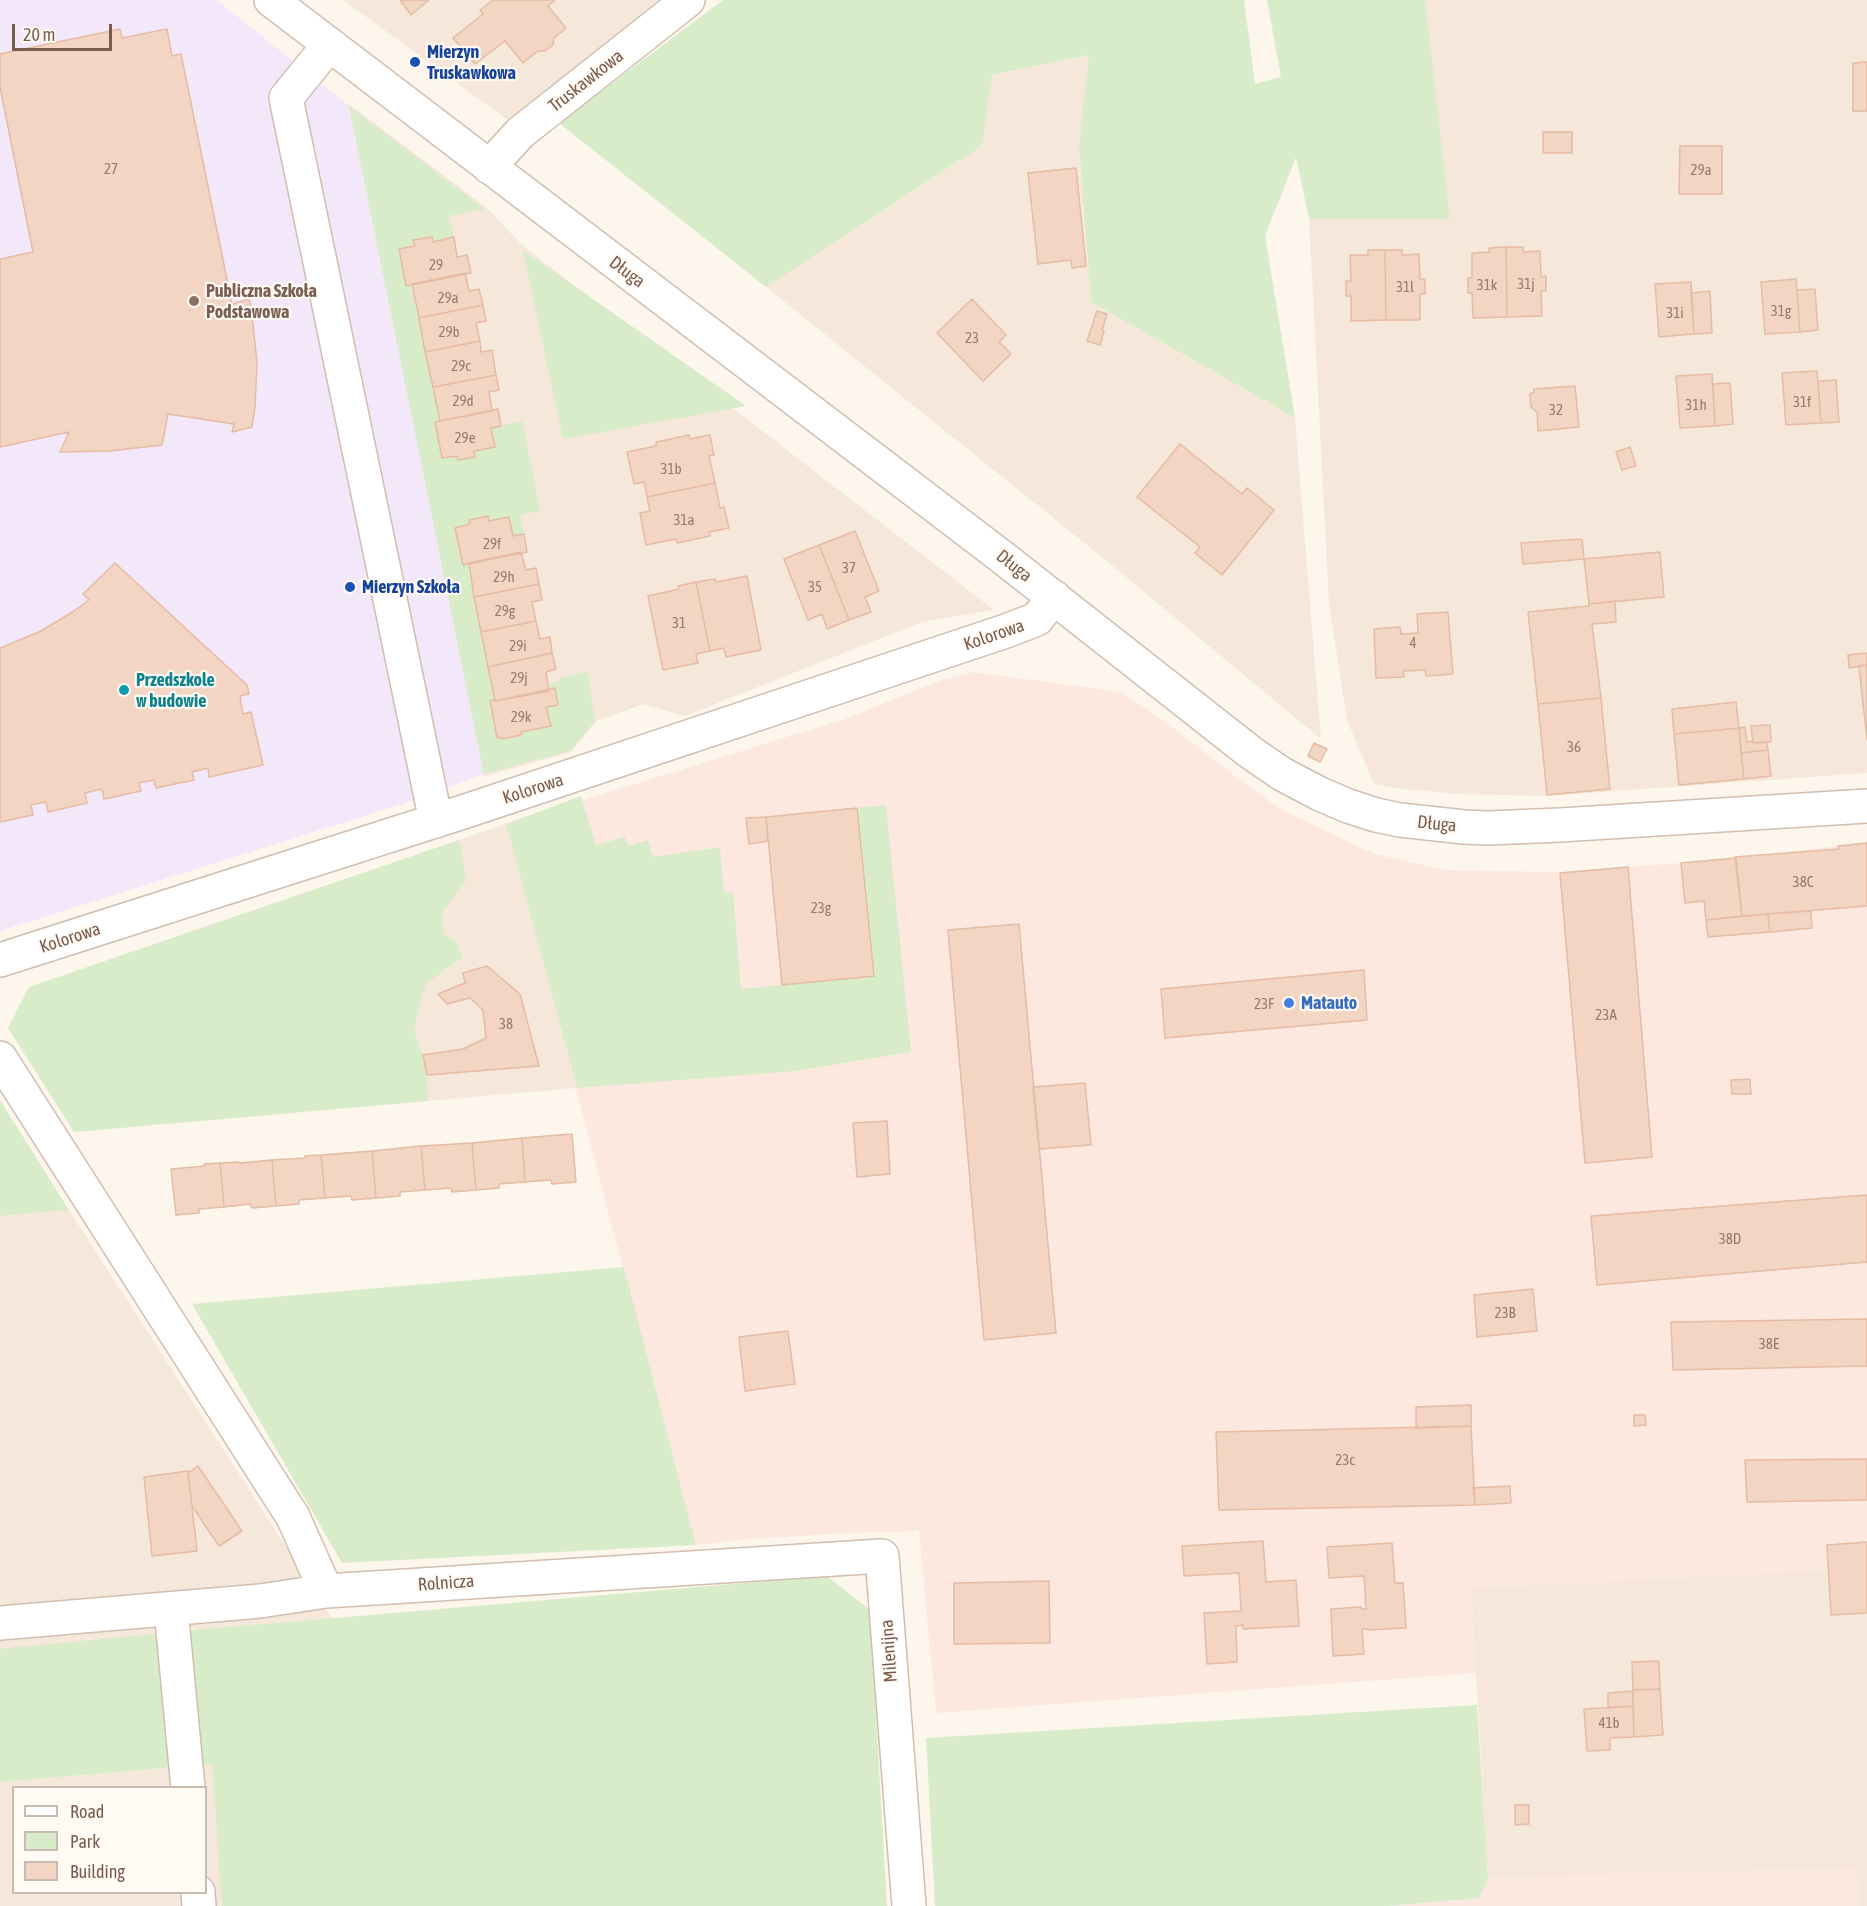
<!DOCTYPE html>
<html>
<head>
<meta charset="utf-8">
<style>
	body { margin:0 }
	#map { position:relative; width:1867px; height:1906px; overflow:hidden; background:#fdf6ec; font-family:"Asap Condensed",sans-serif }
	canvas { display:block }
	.legend { position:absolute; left:12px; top:1786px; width:195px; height:108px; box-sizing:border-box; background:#fffaf3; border:2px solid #cabbb1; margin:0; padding:8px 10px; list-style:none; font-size:18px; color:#7a5c4d }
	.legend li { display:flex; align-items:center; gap:12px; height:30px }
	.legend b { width:30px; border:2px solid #cabbb1 }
	.scale { position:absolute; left:12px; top:24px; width:100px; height:27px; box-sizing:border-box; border:3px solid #7a5c4d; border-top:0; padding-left:8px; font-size:18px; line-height:21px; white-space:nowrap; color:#7a5c4d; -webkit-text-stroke:4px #fffaf3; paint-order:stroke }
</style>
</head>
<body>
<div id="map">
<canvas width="1867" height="1906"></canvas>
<ul class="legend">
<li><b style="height:8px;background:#fff"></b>Road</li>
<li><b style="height:16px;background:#d8ecc9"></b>Park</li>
<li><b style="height:16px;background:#f3d5c3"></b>Building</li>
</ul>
<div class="scale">20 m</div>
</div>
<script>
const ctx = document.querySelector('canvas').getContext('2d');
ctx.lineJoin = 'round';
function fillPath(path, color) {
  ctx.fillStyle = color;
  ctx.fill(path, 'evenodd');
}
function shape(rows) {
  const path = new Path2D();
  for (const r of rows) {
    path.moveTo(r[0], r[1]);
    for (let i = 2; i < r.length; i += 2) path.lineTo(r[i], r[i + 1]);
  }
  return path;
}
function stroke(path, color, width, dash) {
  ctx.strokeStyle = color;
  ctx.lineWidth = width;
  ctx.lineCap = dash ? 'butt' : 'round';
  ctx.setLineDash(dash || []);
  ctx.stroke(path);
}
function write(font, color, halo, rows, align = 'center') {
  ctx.font = font + ' "Asap Condensed",sans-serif';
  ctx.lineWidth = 4.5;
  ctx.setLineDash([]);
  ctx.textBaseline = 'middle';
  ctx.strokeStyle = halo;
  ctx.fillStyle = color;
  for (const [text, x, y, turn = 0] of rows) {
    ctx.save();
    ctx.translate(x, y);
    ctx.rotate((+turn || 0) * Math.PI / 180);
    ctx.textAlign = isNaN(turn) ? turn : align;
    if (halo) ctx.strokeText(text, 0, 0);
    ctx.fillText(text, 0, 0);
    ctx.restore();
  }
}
fillPath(shape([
	[343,0,658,0,509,121],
	[1424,0,1867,0,1867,773,1546,796,1458,794,1400,789,1374,784,1347,720,1329,604,1309,219,1450,219],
	[1090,55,1079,147,1091,302,1295,418,1321,739,1108,562,766,287,982,146,992,75],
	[348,103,487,208,522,245,994,610,922,622,685,716,643,704,597,721,571,752,483,777],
	[506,824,577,1088,74,1132,8,1028,29,987],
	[69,1210,332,1618,0,1650,0,1216],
	[1867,1568,1867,1906,1859,1906,1856,1868,1488,1878,1471,1588],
	[212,1764,223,1906,0,1906,0,1782],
	[14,1788,206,1788,206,1892,14,1892]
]), '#f5e8da');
fillPath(shape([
	[974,672,1121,692,1159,717,1244,783,1284,811,1372,853,1444,870,1558,872,1681,863,1867,843,1867,1568,1471,1588,1476,1673,936,1713,919,1531,848,1533,751,1539,696,1545,506,824,845,719,939,681],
	[1857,1868,1859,1906,1388,1906,1478,1898,1488,1878]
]), '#fde8e0');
fillPath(shape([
	[0,0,217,0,349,106,484,774,415,800,0,931]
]), '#f3e8fa');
fillPath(shape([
	[723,0,1244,0,1255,84,1281,77,1267,0,1425,0,1450,219,1309,219,1296,157,1265,236,1295,418,1091,302,1079,147,1089,55,992,75,982,146,766,287,559,123],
	[349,106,485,209,448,216,454,237,433,242,431,237,414,240,415,246,399,249,407,286,411,285,440,421,435,422,442,458,457,456,459,460,475,457,474,451,495,447,491,428,522,421,540,511,520,515,524,534,513,536,509,517,489,521,487,516,470,520,470,524,455,528,463,564,468,564,495,700,490,701,497,737,502,737,503,739,521,735,521,732,550,726,546,707,558,705,555,688,549,691,549,684,560,681,559,678,587,672,595,721,570,751,484,774],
	[523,250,746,406,563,439],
	[581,796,596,845,625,837,628,846,648,840,653,857,720,847,724,893,733,892,741,989,874,976,857,808,886,805,911,1052,797,1071,577,1088,506,824],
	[459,840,466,881,442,912,442,924,446,937,456,941,462,957,426,984,420,1001,414,1031,423,1055,427,1075,428,1101,74,1132,8,1028,29,987],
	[0,1100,69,1210,0,1216],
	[624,1267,696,1545,342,1563,192,1304],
	[827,1576,870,1610,887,1906,222,1906,212,1764,0,1782,0,1649,194,1630],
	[1477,1705,1488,1878,1479,1898,1388,1906,935,1906,926,1738]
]), '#d8ecc9');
const building = shape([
	[400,0,429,0,411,15,400,0],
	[493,0,555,0,548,6,566,28,554,38,553,45,545,51,538,51,523,63,505,41,475,64,453,38,483,14,480,10,493,0],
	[120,29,122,38,167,29,172,56,181,54,232,304,249,299,251,306,257,362,255,407,252,427,232,432,234,424,168,414,162,445,110,451,60,452,69,432,0,447,0,259,33,252,0,87,0,54,120,29],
	[1867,62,1867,111,1853,111,1853,63,1867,62],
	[1543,132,1572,132,1572,153,1543,153,1543,132],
	[1680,146,1722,146,1722,194,1679,194,1680,146],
	[1076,168,1086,266,1072,268,1071,260,1038,264,1028,173,1076,168],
	[432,237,433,242,454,237,457,257,467,255,471,273,406,286,399,249,415,246,413,240,432,237],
	[1506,247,1523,247,1523,252,1540,251,1541,277,1546,276,1546,291,1541,291,1542,316,1507,317,1506,247],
	[1506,247,1507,317,1473,318,1472,293,1468,293,1468,278,1472,278,1472,253,1489,252,1489,248,1506,247],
	[1368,250,1385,250,1386,320,1351,321,1351,296,1346,296,1346,281,1351,281,1350,255,1368,255,1368,250],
	[1385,250,1402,250,1402,255,1419,254,1420,279,1425,279,1425,294,1420,294,1420,320,1386,320,1385,250],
	[465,273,469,291,479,289,483,305,419,318,412,284,465,273],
	[1796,279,1800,332,1765,334,1761,282,1796,279],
	[1691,282,1694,334,1659,337,1655,284,1691,282],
	[1815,289,1818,330,1800,332,1797,290,1815,289],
	[1710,291,1712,333,1694,334,1691,293,1710,291],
	[972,299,1006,335,999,342,1011,354,983,381,937,333,972,299],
	[483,305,486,321,476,323,480,341,425,352,419,318,483,305],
	[1097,311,1107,314,1102,330,1104,331,1100,345,1087,341,1097,311],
	[480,341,481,352,492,350,496,375,433,387,425,352,480,341],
	[1817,371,1821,423,1786,425,1782,373,1817,371],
	[1712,374,1715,426,1680,428,1676,376,1712,374],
	[496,375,499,390,489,392,492,411,440,421,433,387,496,375],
	[1836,380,1839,422,1821,423,1818,381,1836,380],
	[1730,383,1733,424,1715,426,1713,384,1730,383],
	[1575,386,1579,427,1538,431,1537,412,1531,407,1530,394,1534,392,1534,389,1575,386],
	[498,409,501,426,491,428,495,447,474,451,475,457,458,460,457,456,442,458,435,422,498,409],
	[689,435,690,439,710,435,714,455,709,456,715,483,647,497,644,482,634,484,627,452,656,446,656,442,689,435],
	[1180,444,1242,494,1247,488,1274,510,1222,575,1195,553,1200,547,1137,497,1180,444],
	[1630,447,1636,466,1622,470,1616,452,1630,447],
	[715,483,720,508,724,507,729,528,709,532,710,536,677,543,676,539,646,545,640,513,650,511,647,497,715,483],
	[488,516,489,521,509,517,513,536,524,534,527,552,463,565,455,528,470,524,469,520,488,516],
	[855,531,879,591,865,597,871,612,849,620,819,545,855,531],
	[1582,539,1584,559,1523,564,1521,543,1582,539],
	[819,545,849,620,827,629,822,614,808,620,784,559,819,545],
	[521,552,526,570,536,568,539,584,474,597,469,563,521,552],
	[1660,552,1664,597,1589,604,1584,559,1660,552],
	[115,563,247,685,249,694,240,696,243,714,251,712,263,765,209,777,208,768,192,772,194,780,156,788,154,780,139,783,141,791,104,799,102,789,85,793,87,803,48,812,46,802,31,805,33,815,0,822,0,648,41,631,74,611,89,600,83,594,115,563],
	[747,576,761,650,726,657,724,648,710,651,696,582,715,579,716,582,747,576],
	[696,582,710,651,696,654,698,663,663,670,648,596,679,589,678,586,696,582],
	[539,584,542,600,532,602,536,621,481,632,474,597,539,584],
	[1615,601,1616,622,1592,624,1601,698,1538,704,1528,612,1589,606,1589,604,1615,601],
	[1448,612,1453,674,1426,676,1425,670,1403,671,1404,677,1376,678,1374,629,1400,627,1401,634,1418,633,1417,614,1448,612],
	[536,621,540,639,550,637,552,653,488,667,481,632,536,621],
	[552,653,556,669,546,672,549,691,496,701,495,700,488,667,552,653],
	[1867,653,1867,665,1849,668,1848,655,1867,653],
	[1867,665,1867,739,1859,667,1859,666,1867,665],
	[555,688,558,705,546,707,551,726,521,732,521,735,502,739,502,737,497,738,490,700,496,701,555,688],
	[1601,698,1610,789,1547,795,1538,704,1601,698],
	[1736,702,1739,728,1674,734,1672,709,1736,702],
	[1770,725,1771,742,1753,743,1751,726,1770,725],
	[1745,727,1747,742,1753,741,1753,743,1767,742,1768,750,1741,753,1739,728,1745,727],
	[1739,728,1744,779,1679,785,1674,734,1739,728],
	[1314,743,1327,749,1320,762,1308,756,1314,743],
	[1768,750,1771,776,1744,779,1741,753,1768,750],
	[857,808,874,976,782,985,766,817,857,808],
	[766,817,768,841,749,844,746,818,766,817],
	[1867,843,1867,906,1742,916,1735,857,1839,849,1838,846,1867,843],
	[1736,858,1742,916,1706,920,1704,901,1685,903,1681,863,1736,858],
	[1628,867,1652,1157,1585,1163,1560,873,1628,867],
	[1811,911,1812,928,1770,932,1768,914,1811,911],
	[1768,914,1770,932,1708,937,1706,920,1768,914],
	[1019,924,1056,1333,984,1340,948,930,1019,924],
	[487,966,520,994,539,1066,427,1075,423,1055,463,1049,486,1038,483,1010,470,998,447,1004,438,994,465,983,463,973,487,966],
	[1364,970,1367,1020,1165,1038,1161,989,1364,970],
	[1750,1079,1751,1094,1732,1094,1731,1080,1750,1079],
	[1085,1083,1091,1145,1039,1149,1033,1087,1085,1083],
	[887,1121,890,1174,857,1177,853,1123,887,1121],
	[572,1134,576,1182,552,1184,551,1180,525,1182,522,1138,572,1134],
	[522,1138,525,1182,499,1184,499,1188,476,1190,472,1143,522,1138],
	[472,1143,476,1190,452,1192,451,1188,425,1190,421,1146,472,1143],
	[421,1146,425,1190,400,1192,400,1196,376,1198,372,1151,421,1146],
	[372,1151,376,1198,352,1200,351,1196,325,1198,321,1155,372,1151],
	[321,1155,325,1198,299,1200,299,1204,276,1206,272,1160,305,1158,305,1156,321,1155],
	[272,1160,276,1206,252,1208,250,1204,224,1207,220,1163,238,1162,239,1163,272,1160],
	[220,1163,224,1207,199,1209,199,1213,176,1215,171,1169,205,1166,204,1164,220,1163],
	[1867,1195,1867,1262,1597,1285,1591,1216,1867,1195],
	[1533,1289,1537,1331,1477,1337,1474,1295,1533,1289],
	[1867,1319,1867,1366,1673,1370,1671,1322,1867,1319],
	[788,1331,795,1384,745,1391,739,1337,788,1331],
	[1471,1405,1471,1426,1416,1428,1416,1407,1471,1405],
	[1634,1415,1645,1415,1646,1425,1634,1426,1634,1415],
	[1471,1426,1475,1505,1219,1510,1216,1432,1471,1426],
	[1867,1459,1867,1500,1747,1502,1745,1460,1867,1459],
	[198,1466,242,1531,219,1546,192,1506,188,1473,198,1466],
	[188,1471,197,1551,152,1556,144,1477,188,1471],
	[1510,1486,1511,1503,1475,1505,1473,1488,1510,1486],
	[1263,1541,1266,1582,1296,1580,1299,1626,1243,1629,1243,1625,1236,1626,1237,1662,1207,1664,1204,1613,1241,1611,1239,1573,1184,1576,1182,1546,1263,1541],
	[1867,1542,1867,1613,1831,1615,1827,1545,1867,1542],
	[1392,1543,1395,1583,1403,1583,1406,1628,1368,1630,1368,1629,1362,1629,1364,1654,1333,1656,1331,1609,1361,1607,1361,1609,1366,1609,1364,1576,1329,1578,1327,1547,1392,1543],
	[1049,1581,1050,1643,954,1644,954,1583,1049,1581],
	[1659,1661,1660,1689,1633,1690,1632,1662,1659,1661],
	[1660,1689,1663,1735,1634,1737,1633,1690,1660,1689],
	[1633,1691,1633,1706,1608,1708,1608,1693,1633,1691],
	[1633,1706,1634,1737,1610,1738,1610,1750,1587,1751,1584,1709,1633,1706],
	[1515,1805,1529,1805,1529,1824,1515,1825,1515,1805]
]);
fillPath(building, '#f3d5c3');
stroke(building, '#e6bba3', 1.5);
const minor = shape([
	[271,0,1002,557,1250,752,1282,774,1320,794,1348,806,1376,815,1400,820,1464,827,1488,828,1560,825,1867,806],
	[329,45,286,98,436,821],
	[489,167,520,133,688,0],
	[0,960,466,811,1006,631,1037,619,1054,597],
	[0,1058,293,1517,326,1591],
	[171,1609,188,1788],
	[0,1623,260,1601,326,1591,882,1556,909,1906],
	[198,1892,199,1906]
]);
stroke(minor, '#d1beb0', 36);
stroke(minor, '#fff', 33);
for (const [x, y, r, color] of [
	[415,62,6,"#1a4fb4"],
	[194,301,6,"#8d6e63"],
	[350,587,6,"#1a4fb4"],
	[124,690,6,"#0f9aa8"],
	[1289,1003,6,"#3f7fe0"]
]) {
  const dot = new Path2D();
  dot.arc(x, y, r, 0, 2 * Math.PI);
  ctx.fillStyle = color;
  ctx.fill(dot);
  stroke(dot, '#fffaf3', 2);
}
write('15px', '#987a6a', null, [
	["27",111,169],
	["29a",1701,170],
	["29",436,265],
	["31j",1526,284],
	["31k",1487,285],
	["31l",1405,287],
	["29a",448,298],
	["31g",1781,311],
	["31i",1675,313],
	["29b",449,332],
	["23",972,338],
	["29c",461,366],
	["29d",463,401],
	["31f",1802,402],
	["31h",1696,405],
	["32",1556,410],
	["29e",465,438],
	["31b",671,469],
	["31a",684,520],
	["29f",492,544],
	["37",849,568],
	["29h",504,577],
	["35",815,587],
	["29g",505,611],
	["31",679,623],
	["4",1413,643],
	["29i",518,646],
	["29j",519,678],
	["29k",521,717],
	["36",1574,747],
	["38C",1803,882],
	["23g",821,908],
	["23F",1264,1004],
	["23A",1606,1015],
	["38",506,1024],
	["38D",1730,1239],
	["23B",1505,1313],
	["38E",1769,1344],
	["23c",1345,1460],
	["41b",1609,1723]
]);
write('bold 18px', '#164399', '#fffaf3', [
	["Mierzyn",427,52],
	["Truskawkowa",427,73],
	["Mierzyn Szkoła",362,587]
], 'left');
write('18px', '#7a5c4d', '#fffaf3', [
	["Truskawkowa",586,81,-38],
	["Długa",627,272,37],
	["Długa",1014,566,38],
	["Kolorowa",994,635,-19],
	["Kolorowa",533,789,-18],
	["Długa",1437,824,6],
	["Kolorowa",70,938,-18],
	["Rolnicza",446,1583,-4],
	["Milenijna",889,1651,-94]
]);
write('bold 18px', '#785e54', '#fffaf3', [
	["Publiczna Szkoła",206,291],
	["Podstawowa",206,312]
], 'left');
write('bold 18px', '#0d838f', '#fffaf3', [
	["Przedszkole",136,680],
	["w budowie",136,701]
], 'left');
write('bold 18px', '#366cbe', '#fffaf3', [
	["Matauto",1301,1003]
], 'left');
</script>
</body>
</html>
